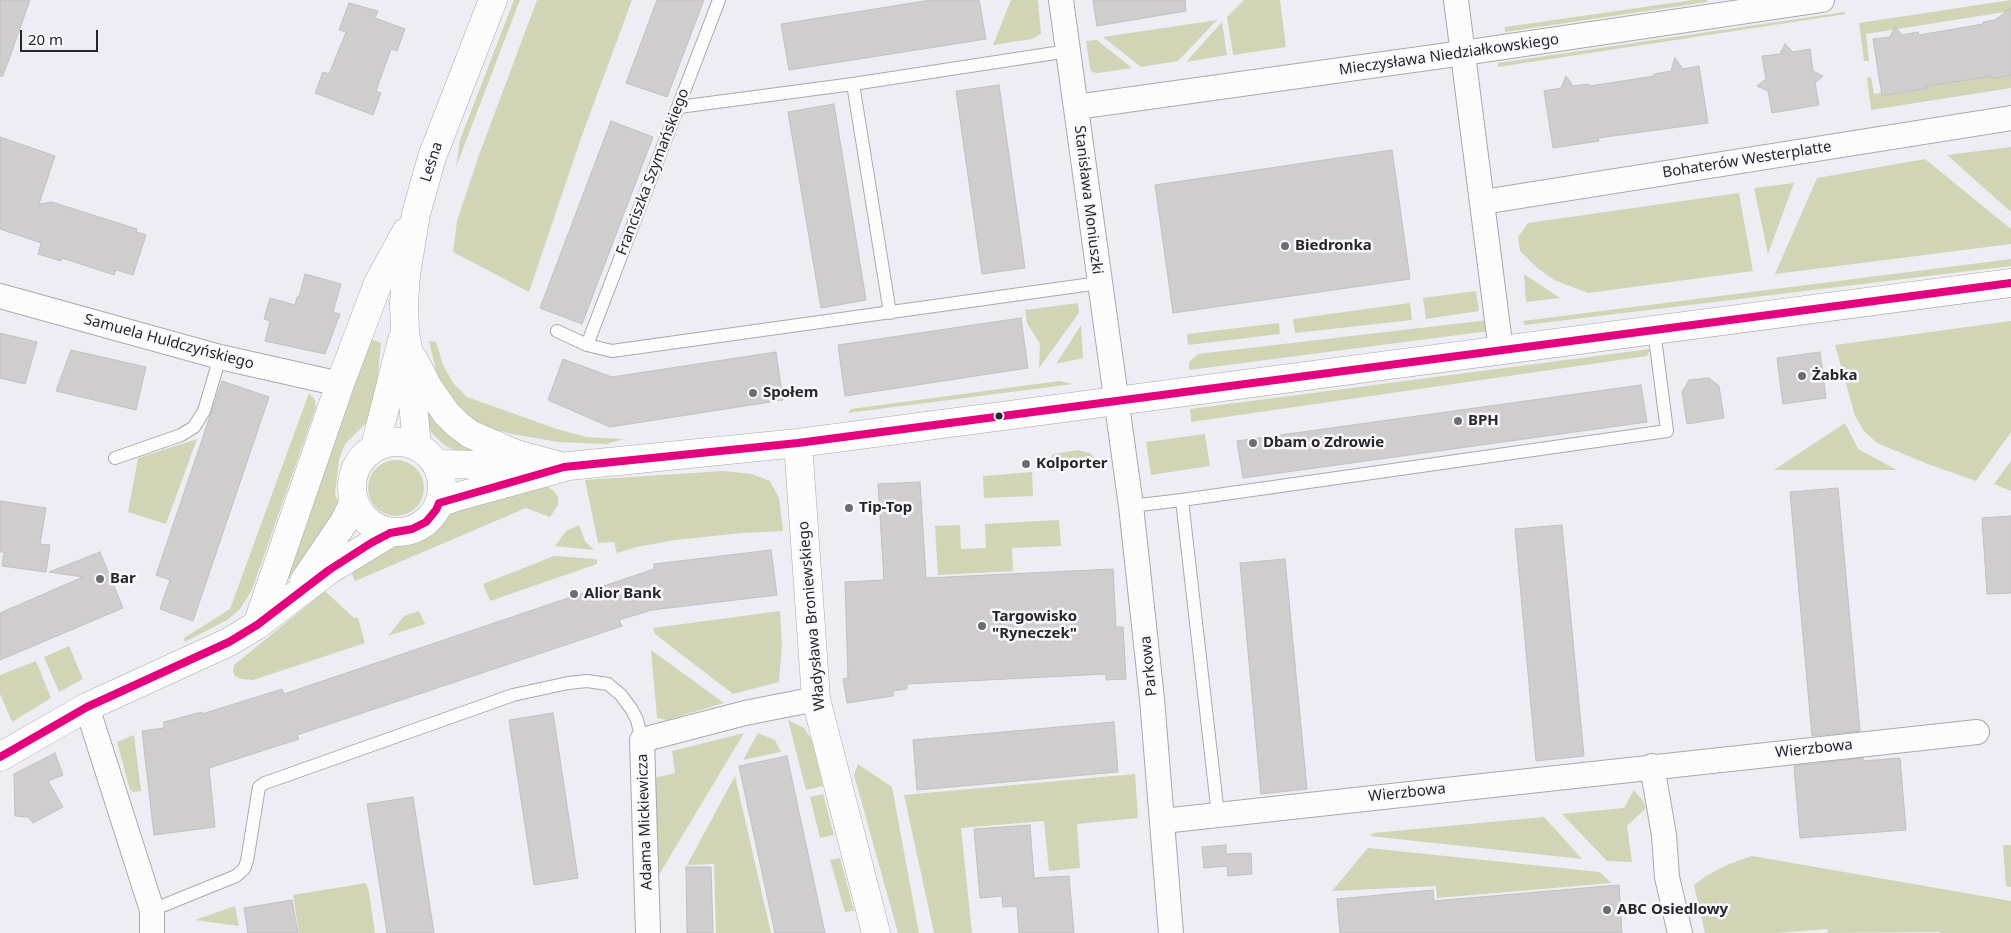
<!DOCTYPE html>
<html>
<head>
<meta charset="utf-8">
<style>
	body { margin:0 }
	#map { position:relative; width:2011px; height:933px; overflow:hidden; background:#efedf4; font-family:"Noto Sans",sans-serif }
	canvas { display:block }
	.scale { position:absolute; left:20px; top:30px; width:78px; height:22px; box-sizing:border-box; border:2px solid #28262c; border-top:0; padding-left:6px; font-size:15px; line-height:18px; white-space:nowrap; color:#28262c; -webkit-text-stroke:4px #faf8fe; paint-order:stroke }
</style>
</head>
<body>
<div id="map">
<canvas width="2011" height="933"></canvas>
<div class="scale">20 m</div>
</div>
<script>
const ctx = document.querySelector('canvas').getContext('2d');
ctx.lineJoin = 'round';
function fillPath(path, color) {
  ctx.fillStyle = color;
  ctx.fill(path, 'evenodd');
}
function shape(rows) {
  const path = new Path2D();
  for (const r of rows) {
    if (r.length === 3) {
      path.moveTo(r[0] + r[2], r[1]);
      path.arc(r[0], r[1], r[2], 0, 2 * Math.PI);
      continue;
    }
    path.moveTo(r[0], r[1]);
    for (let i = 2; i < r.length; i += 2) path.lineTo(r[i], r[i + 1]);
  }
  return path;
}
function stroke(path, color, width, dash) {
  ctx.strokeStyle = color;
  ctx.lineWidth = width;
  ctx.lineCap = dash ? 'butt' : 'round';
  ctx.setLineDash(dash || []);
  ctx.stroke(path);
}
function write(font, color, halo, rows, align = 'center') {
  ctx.font = font + ' "Noto Sans",sans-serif';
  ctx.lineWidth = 5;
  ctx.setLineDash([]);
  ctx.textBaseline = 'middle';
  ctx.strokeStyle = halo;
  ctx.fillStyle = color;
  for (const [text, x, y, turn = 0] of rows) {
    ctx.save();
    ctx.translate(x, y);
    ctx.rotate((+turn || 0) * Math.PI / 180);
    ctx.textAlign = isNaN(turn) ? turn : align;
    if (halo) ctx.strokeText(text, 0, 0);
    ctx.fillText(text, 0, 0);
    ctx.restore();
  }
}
fillPath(shape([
	[514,0,520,0,456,167,460,140],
	[537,0,632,0,581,138,529,292,453,252,457,221,479,155],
	[1011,0,1038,0,1041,34,1032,39,993,45],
	[1244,0,1280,0,1286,47,1233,55,1227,17],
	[1693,0,1707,0,1707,2,1505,32,1505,27],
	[2011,0,2011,11,1866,34,1869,61,1864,61,1859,23],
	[1844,12,1846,14,1498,67,1498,63],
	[1217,20,1178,61,1141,67,1103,37],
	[1222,22,1227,55,1186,62],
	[1097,40,1132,68,1098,73,1092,72,1090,68,1086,41],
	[2011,72,2011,88,1871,110,1867,78,1871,77,1874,94],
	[2011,147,2011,212,1947,155],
	[1925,159,2011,229,2011,244,1775,274,1817,178],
	[1794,183,1768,254,1754,188],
	[1739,193,1753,271,1588,293,1554,280,1536,267,1520,251,1518,237,1528,223],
	[2011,259,2011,266,1525,325,1523,321],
	[1524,274,1560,298,1526,302],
	[1476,291,1479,311,1426,319,1423,298],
	[1078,303,1079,313,1039,368,1040,344,1027,323,1025,310],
	[1410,303,1412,320,1295,333,1293,319],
	[1488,320,1489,331,1189,370,1189,362,1198,354],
	[2011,321,2011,432,1976,481,1925,463,1877,443,1864,431,1855,416,1835,345],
	[1279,323,1280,334,1188,345,1187,334],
	[1081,325,1083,358,1056,364],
	[370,339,381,343,377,386,370,419,345,444,339,460,335,494,340,507,288,579,282,581],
	[429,341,436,342,443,365,453,383,467,397,557,429,586,437,624,439,606,444,558,442,512,434,490,428,473,420,459,409,439,383],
	[1650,349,1647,356,1191,422,1190,409],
	[1059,381,1073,384,848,413,851,409],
	[309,393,315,400,316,407,252,590,240,609,227,620,185,642,184,638,230,609],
	[428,406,494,455,462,454,444,445,431,432,424,422],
	[1845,423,1858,449,1897,470,1774,470],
	[1205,434,1210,466,1151,475,1146,442],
	[197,439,166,524,128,512,138,458],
	[1078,450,1090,453,1103,468,1048,471,1048,464,1053,454],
	[396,488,28],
	[2011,461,2011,491,1994,484],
	[723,471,752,474,770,481,779,498,783,531,742,533,675,540,637,547,617,553,614,542,598,543,585,480],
	[1032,472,1033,496,984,498,983,476],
	[547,486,554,491,558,497,558,505,550,517,526,508,355,581,352,574,354,568,395,545,420,540,442,523,450,510],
	[1059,520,1061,546,1012,548,1013,571,938,575,935,526,960,525,961,549,986,548,985,524],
	[579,525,585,541,594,550,555,546,566,531],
	[554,556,595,559,597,560,597,564,490,601,483,584],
	[325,591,354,618,358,618,365,643,253,680,241,679,235,676,233,671,234,665],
	[419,611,425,624,388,636,404,616],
	[780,611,782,644,779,682,733,694,655,634,653,628],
	[69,646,83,679,59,692,44,657],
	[651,650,724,703,667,720,657,718],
	[36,661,51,698,12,722,0,694,0,675],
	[788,720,804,728,812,740,823,786,806,790],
	[744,733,654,883,654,778,675,773,672,751],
	[758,733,775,740,781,752,743,760],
	[134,735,141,791,134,792,130,790,117,742],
	[858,764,892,787,919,933,898,933,854,775],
	[1135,774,1138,818,1077,824,1080,868,1049,871,1044,821,961,828,972,933,934,933,904,795],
	[735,776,771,933,716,933,714,864,687,865],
	[1634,790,1643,801,1646,808,1627,826,1632,862,1607,861,1562,814,1624,808],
	[823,794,834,835,820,838,810,797],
	[1544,817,1582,859,1370,836,1373,833],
	[2003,845,2011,845,2011,887,2006,886],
	[1368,848,1600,872,1611,883,1437,898,1436,886,1332,891],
	[1752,856,2011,901,2011,933,1940,933,1940,932,1828,933,1827,929,1778,933,1705,933,1694,885,1706,876,1729,864],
	[840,858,854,911,845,912,830,860],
	[366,883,369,892,375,933,299,933,293,895],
	[235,906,239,926,195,920]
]), '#d2d4b6');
const building = shape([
	[0,0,30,0,3,76,0,76,0,0],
	[657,0,704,0,667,97,626,83,657,0],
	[931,0,979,0,986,39,789,70,781,24,931,0],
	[1093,0,1185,0,1186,11,1097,26,1093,0],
	[349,3,378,11,375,18,405,29,397,51,391,49,376,91,381,93,373,115,315,93,323,72,329,74,346,32,339,30,349,3],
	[2011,8,2011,75,1992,79,1992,76,1927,86,1927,88,1882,96,1873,39,1890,37,1895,26,1902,35,1918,32,1919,35,1983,24,1983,22,1995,20,2011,8],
	[1785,44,1793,52,1810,49,1813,71,1823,76,1815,83,1819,105,1772,113,1768,91,1757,86,1766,79,1762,56,1780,54,1785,44],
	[1675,58,1683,69,1699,66,1708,123,1598,138,1599,141,1553,148,1544,91,1561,88,1566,76,1573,86,1589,84,1590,86,1654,76,1654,74,1671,71,1675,58],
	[999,85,1025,268,982,274,956,91,999,85],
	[834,104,866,300,821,308,788,112,834,104],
	[611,121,653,137,582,324,540,308,611,121],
	[0,137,55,156,39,204,52,202,137,229,136,232,146,235,133,275,116,270,114,275,62,258,61,261,38,254,41,243,0,229,0,137],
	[1392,150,1410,279,1173,313,1155,185,1392,150],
	[305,274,341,284,333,312,340,314,325,354,265,341,270,321,264,319,270,298,295,305,297,297,299,297,305,274],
	[1021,318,1028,368,845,396,838,345,1021,318],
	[0,333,37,342,25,384,0,378,0,333],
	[71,350,146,367,136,410,56,391,71,350],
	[776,352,783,400,610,427,548,400,563,359,612,377,776,352],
	[1820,352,1826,398,1783,404,1777,358,1820,352],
	[1709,378,1719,386,1724,418,1687,424,1682,392,1689,380,1709,378],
	[222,381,269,397,193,621,160,609,170,580,156,575,222,381],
	[1641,385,1647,422,1243,478,1237,441,1641,385],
	[920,482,926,578,1113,569,1116,627,1123,627,1126,679,1106,680,1106,674,907,684,907,689,893,691,893,696,847,703,843,679,848,678,845,582,884,580,878,484,920,482],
	[1838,488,1860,731,1812,736,1790,492,1838,488],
	[0,501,46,508,40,544,50,545,46,572,2,566,4,552,0,552,0,501],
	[2011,516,2011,593,1987,594,1982,518,2011,516],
	[1562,525,1584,756,1536,761,1515,529,1562,525],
	[771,550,777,595,652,610,619,620,622,626,297,735,299,739,209,768,215,827,154,835,142,731,164,728,164,722,202,712,202,714,282,689,284,694,654,569,654,564,771,550],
	[100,552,123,608,0,660,0,613,83,577,49,572,100,552],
	[1285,559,1307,789,1261,794,1240,563,1285,559],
	[553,713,578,878,534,885,509,720,553,713],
	[1114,722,1118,772,917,790,913,740,1114,722],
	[55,753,63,775,48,781,63,807,33,823,28,817,15,816,14,774,55,753],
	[787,756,825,933,775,933,739,766,787,756],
	[1863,758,1863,761,1900,758,1906,830,1800,838,1794,766,1863,758],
	[413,797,434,933,387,933,367,804,413,797],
	[1030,825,1034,878,1069,876,1074,933,1019,933,1017,906,1003,907,1002,896,980,898,974,829,1030,825],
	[1226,845,1226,854,1251,853,1252,874,1228,876,1227,866,1204,868,1202,847,1226,845],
	[686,867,711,867,713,933,687,933,686,867],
	[1619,885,1622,933,1340,933,1337,899,1433,890,1434,901,1619,885],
	[292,900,298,933,248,933,244,908,292,900]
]);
fillPath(building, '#d0cdce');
stroke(building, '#c2bfc1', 1);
const service = shape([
	[853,84,890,313],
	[679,107,853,84,1068,51],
	[557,331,587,345,612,351,1099,283],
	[587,345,719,0],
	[115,458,181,435,194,427,204,411,220,357],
	[1182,500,1667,431,1654,330],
	[1131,506,1182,500,1218,815],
	[152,910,236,876,244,869,247,861,259,787,265,783,513,695,568,683,587,681,608,684,621,695,632,710,637,720,642,740]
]);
const minor = shape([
	[1061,0,1131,506,1152,699,1171,933],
	[1456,0,1501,351],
	[1076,107,1463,53,1822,0],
	[1483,202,2011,118],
	[0,296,220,357,340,384],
	[87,707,152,910,152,933],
	[1652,766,1664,835,1667,877,1680,933],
	[1163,821,1977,732],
	[648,933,642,740,745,713,816,699]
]);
const tertiary = shape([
	[414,360,428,387,446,413,457,424,470,434,516,454,564,467],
	[397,487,45],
	[798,443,816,699,876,933],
	[417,446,408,349,405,332,404,303,406,274,416,214,432,157,493,0],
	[375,447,402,340],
	[437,464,532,466],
	[439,503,456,497,569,466,798,443,2011,283],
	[304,581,344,522,354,502],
	[257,625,340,384,378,283,406,232],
	[0,757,87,707,229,642,257,625,329,570,390,533]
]);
stroke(service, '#a9a8ad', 14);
stroke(minor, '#a9a8ad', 26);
stroke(tertiary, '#a9a8ad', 29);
stroke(service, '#fdfcfd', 12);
stroke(minor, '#fdfcfd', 24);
stroke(tertiary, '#fdfcfd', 28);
stroke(shape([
	[0,757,87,707,229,642,257,625,329,570,371,543,390,533,412,529,426,522,436,510,439,503,564,467,798,443,2011,283]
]), '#e5007d', 8);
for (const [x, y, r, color] of [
	[1285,246,5,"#6e6c72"],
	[1802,376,5,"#6e6c72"],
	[753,393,5,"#6e6c72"],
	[999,416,4.5,"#28262c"],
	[1458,421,5,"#6e6c72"],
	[1253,443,5,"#6e6c72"],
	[1026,464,5,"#6e6c72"],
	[849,508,5,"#6e6c72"],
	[100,579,5,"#6e6c72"],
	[574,594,5,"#6e6c72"],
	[982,626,5,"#6e6c72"],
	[1607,910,5,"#6e6c72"]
]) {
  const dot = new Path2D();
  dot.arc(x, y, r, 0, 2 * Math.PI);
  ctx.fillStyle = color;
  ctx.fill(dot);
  stroke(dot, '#faf8fe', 2);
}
write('15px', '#28262c', '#faf8fe', [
	["Mieczysława Niedziałkowskiego",1449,55,-8],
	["Bohaterów Westerplatte",1747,160,-9],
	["Leśna",432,162,-72],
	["Franciszka Szymańskiego",653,172,-69],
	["Stanisława Moniuszki",1088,200,83],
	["Samuela Huldczyńskiego",169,342,15],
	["Władysława Broniewskiego",812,616,-95],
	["Parkowa",1149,666,-96],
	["Wierzbowa",1814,749,-6],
	["Wierzbowa",1407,793,-6],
	["Adama Mickiewicza",645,822,-92]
]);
write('bold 15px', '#28262c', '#faf8fe', [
	["Biedronka",1295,246],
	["Żabka",1812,376],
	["Społem",763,393],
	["BPH",1468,421],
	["Dbam o Zdrowie",1263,443],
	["Kolporter",1036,464],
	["Tip-Top",859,508],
	["Bar",110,579],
	["Alior Bank",584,594],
	["Targowisko",992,617],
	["\"Ryneczek\"",992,634],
	["ABC Osiedlowy",1617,910]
], 'left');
</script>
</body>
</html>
